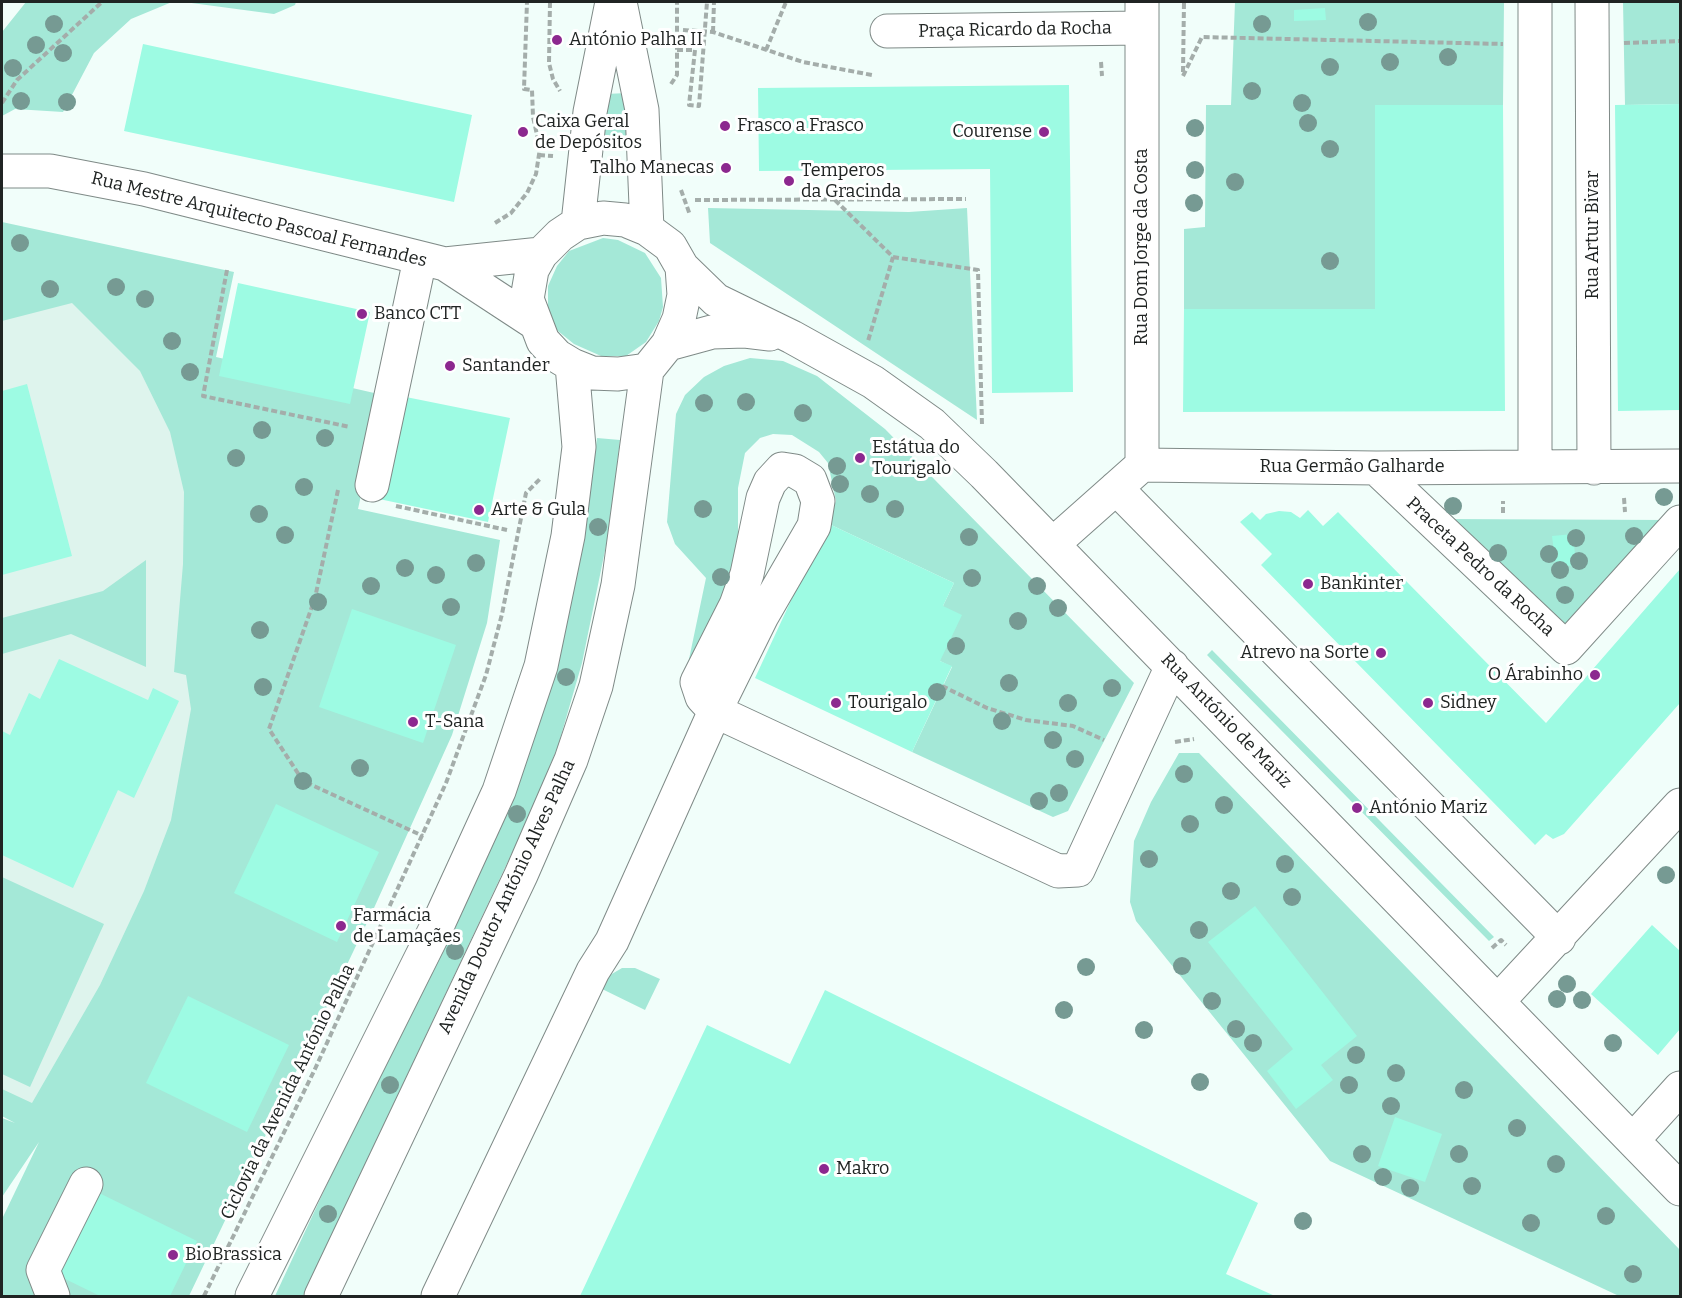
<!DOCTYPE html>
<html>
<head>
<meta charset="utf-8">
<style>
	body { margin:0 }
	#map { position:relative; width:1682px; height:1298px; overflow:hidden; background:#f1fefa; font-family:Bitter,serif }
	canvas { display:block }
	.frame { position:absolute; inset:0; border:3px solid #202423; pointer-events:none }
</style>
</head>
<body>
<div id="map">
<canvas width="1682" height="1298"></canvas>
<div class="frame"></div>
</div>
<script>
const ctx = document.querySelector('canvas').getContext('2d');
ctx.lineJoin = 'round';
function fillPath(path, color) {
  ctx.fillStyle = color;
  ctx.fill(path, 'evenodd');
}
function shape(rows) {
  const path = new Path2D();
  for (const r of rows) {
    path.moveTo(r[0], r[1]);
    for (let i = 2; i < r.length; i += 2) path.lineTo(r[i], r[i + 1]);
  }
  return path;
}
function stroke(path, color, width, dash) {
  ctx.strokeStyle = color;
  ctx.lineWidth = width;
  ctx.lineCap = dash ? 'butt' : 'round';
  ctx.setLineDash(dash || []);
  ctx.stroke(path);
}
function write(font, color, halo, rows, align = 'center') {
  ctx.font = font + ' Bitter,serif';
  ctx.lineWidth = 6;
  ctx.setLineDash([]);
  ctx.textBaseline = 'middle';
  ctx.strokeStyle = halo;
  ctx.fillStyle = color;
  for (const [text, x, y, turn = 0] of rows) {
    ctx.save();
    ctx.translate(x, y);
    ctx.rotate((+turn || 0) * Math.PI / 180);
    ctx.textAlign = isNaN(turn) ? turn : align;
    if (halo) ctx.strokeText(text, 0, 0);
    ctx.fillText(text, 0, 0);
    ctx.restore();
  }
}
fillPath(shape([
	[2,222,169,352,223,733,42,1136,2,1116]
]), '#def4ed');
fillPath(shape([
	[26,2,172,2,131,19,94,53,63,112,15,109,2,116,2,32],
	[184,2,296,2,295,5,274,14],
	[1235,2,1504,2,1503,105,1375,105,1375,309,1184,309,1184,229,1205,227,1206,105,1231,105],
	[1623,2,1680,2,1680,104,1625,105],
	[627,93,627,138,599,134,606,94],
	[708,208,909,212,967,208,977,420,710,243],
	[2,222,234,272,216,357,383,395,358,509,500,540,487,623,452,735,374,908,189,1296,2,1296,2,1219,39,1142,2,1197,2,1118,15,1123,2,1116,2,1089,32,1103,100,985,144,891,171,820,191,709,186,675,174,672,183,564,184,492,170,432,140,371,72,303,2,321],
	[603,238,618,240,645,253,661,278,663,307,659,321,646,342,626,356,601,356,574,344,553,327,548,313,548,286,557,266,569,251],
	[750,358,783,361,817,376,885,429,1134,683,1068,811,1053,817,912,752,952,667,940,661,943,606,954,583,827,523,836,501,828,463,819,452,792,435,773,434,760,438,745,453,738,488,738,567,688,664,706,578,675,544,667,522,676,414,685,395,704,377,724,366],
	[597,438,620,440,609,531,582,663,558,746,527,821,303,1296,275,1296,475,867,581,551],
	[1443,519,1667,520,1565,632],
	[146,560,146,667,71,634,2,654,2,618,103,591],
	[1212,650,1494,937,1489,941,1207,655],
	[1179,753,1199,753,1680,1250,1680,1296,1619,1296,1330,1161,1136,921,1130,902,1134,841,1151,802],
	[2,877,104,924,30,1087,2,1074],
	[622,968,635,968,660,979,645,1010,600,988,605,978]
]), '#a4e8d7');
fillPath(shape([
	[1325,8,1326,20,1294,21,1294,10],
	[143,44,472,115,454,202,124,131],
	[1069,85,1073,392,992,393,990,169,759,171,758,88],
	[1680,104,1680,410,1618,411,1615,105],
	[1375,105,1503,105,1505,411,1183,412,1184,309,1375,309],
	[238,283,370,312,350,404,219,376],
	[27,384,72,556,2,575,2,391],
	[401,396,510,418,488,522,379,499],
	[1308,510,1323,526,1338,512,1546,723,1680,569,1680,703,1564,834,1553,839,1546,834,1535,845,1261,565,1272,554,1240,522,1252,512,1260,520,1266,514,1279,511,1291,512,1300,518],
	[827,523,954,583,943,606,962,615,940,661,952,666,912,752,755,678],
	[1573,534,1576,565,1556,567,1552,536],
	[352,609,456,645,423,743,319,707],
	[59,659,148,700,153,688,179,701,134,798,118,790,73,888,2,855,2,731,10,735,29,693,40,699],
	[276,804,379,852,337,942,234,893],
	[1255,906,1357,1036,1321,1065,1333,1080,1296,1109,1267,1071,1293,1049,1208,942],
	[1652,925,1680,951,1680,1029,1658,1055,1591,994],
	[825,990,1258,1203,1226,1274,1275,1296,580,1296,707,1025,790,1064],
	[188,996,289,1045,247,1132,146,1083],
	[1395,1117,1442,1134,1425,1182,1378,1166],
	[95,1191,197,1241,170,1296,100,1296,55,1274]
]), '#9dfbe3');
const minor = shape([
	[620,2,642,110,647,229],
	[1592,2,1594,468],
	[887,31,1142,28],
	[2,171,50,171,144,189,445,264,541,254],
	[603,218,625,220,647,229,670,246,682,267,684,295,679,319,668,344,647,370,618,374,592,373,572,365,557,356,543,341,527,299,532,270,541,254,560,235,578,223,603,218],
	[578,223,590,112,612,2],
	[445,264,535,323],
	[682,267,716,300,792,337,873,382,932,424,984,474,1680,1189],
	[668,344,712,332,745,331,770,334],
	[1142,465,1142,2],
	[1535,466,1535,2],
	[1376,468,1566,648,1680,522],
	[782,469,795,471,810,480,818,501,814,526,762,616,715,711,702,697,697,682,736,605,747,574,763,498,770,482,782,469],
	[372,485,420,259],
	[1116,488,1559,938],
	[1053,544,1142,465,1376,468,1680,466],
	[1499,1000,1680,805],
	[1633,1140,1680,1088],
	[53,1296,43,1270,86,1184],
	[252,1296,440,920,499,791,541,666,568,536,579,447,572,365],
	[321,1296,521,875,571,760,596,686,618,585,647,370],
	[438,1296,593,971,612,941,715,711,1058,871,1078,870,1172,666]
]);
stroke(minor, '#7f8a87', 35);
stroke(shape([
	[550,2,549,63,553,79,560,91],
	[683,30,713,32,803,62,872,75],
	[713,32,714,2],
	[1624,43,1680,41],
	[677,50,695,50,689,105,699,106,707,2],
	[766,50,786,2],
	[1101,62,1102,76],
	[1183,72,1184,2],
	[1183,76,1202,37,1503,44],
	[671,84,677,75,677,2],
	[2,103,17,80,102,2],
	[539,155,553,156],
	[681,190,690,215],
	[695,200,966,199],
	[835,200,893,257,868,341],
	[495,223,511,213,527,193,536,174,540,148,533,117,532,90,524,89,527,2],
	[893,257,978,270,982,425],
	[227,270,203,396,350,427],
	[338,490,315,598,269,729,303,781,423,836],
	[1624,498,1625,512],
	[396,506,507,530],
	[1503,513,1503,501],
	[942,686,987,708,1026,720,1073,726,1104,740],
	[1175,742,1194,739],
	[1492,948,1501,940,1506,945],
	[204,1296,315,1069,446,783,486,675,502,614,526,493,541,478]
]), '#a4adaa', 4, [6, 3]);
stroke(minor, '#fff', 33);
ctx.fillStyle = '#769a93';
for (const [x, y] of [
	[1368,22],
	[54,24],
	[1262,24],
	[36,45],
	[63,53],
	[1448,57],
	[1390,62],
	[1330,67],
	[13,68],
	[1252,91],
	[21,101],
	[67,102],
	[1302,103],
	[1308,123],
	[1195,128],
	[1330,149],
	[1195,170],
	[1235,182],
	[1194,203],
	[20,243],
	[1330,261],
	[116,287],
	[50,289],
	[145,299],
	[172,341],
	[190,372],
	[746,402],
	[704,403],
	[803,413],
	[262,430],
	[325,438],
	[236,458],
	[837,466],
	[840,484],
	[304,487],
	[870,494],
	[1664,497],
	[1453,506],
	[703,509],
	[895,509],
	[259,514],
	[598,527],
	[285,535],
	[1634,536],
	[969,537],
	[1576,538],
	[1498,553],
	[1549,554],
	[1579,561],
	[476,563],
	[405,568],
	[1560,570],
	[436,575],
	[721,577],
	[972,578],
	[371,586],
	[1037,586],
	[1565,595],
	[318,602],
	[451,607],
	[1058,608],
	[1018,621],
	[260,630],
	[956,646],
	[566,677],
	[1009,683],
	[263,687],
	[1112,688],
	[937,692],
	[1068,703],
	[1002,721],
	[1053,740],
	[1075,759],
	[360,768],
	[1184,774],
	[303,781],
	[1059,793],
	[1039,801],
	[1224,805],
	[517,814],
	[1190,824],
	[1149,859],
	[1285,864],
	[1666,875],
	[1231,891],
	[1292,897],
	[1199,930],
	[455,951],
	[1182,966],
	[1086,967],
	[1567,984],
	[1557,999],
	[1582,1000],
	[1212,1001],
	[1064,1010],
	[1236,1029],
	[1144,1030],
	[1253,1043],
	[1613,1043],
	[1356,1055],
	[1396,1073],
	[1200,1082],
	[390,1085],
	[1349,1085],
	[1464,1090],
	[1391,1106],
	[1517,1128],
	[1362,1154],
	[1459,1154],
	[1556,1164],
	[1383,1177],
	[1472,1186],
	[1410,1188],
	[328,1214],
	[1606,1216],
	[1303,1221],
	[1531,1223],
	[1633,1274]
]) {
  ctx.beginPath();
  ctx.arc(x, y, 9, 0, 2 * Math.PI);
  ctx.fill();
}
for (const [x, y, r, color] of [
	[557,40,6,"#8c288f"],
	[725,126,6,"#8c288f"],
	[523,132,6,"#8c288f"],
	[1044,132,6,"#8c288f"],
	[726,168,6,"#8c288f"],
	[789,181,6,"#8c288f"],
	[362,314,6,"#8c288f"],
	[450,366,6,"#8c288f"],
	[860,458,6,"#8c288f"],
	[479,510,6,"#8c288f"],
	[1308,584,6,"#8c288f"],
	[1381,653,6,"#8c288f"],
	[1595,675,6,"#8c288f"],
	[836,703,6,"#8c288f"],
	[1428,703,6,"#8c288f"],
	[413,722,6,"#8c288f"],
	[1357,808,6,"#8c288f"],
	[341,926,6,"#8c288f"],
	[824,1169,6,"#8c288f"],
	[173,1255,6,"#8c288f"]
]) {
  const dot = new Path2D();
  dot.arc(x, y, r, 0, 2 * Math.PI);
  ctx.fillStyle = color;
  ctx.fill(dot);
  stroke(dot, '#fff', 2);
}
write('18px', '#202423', '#fff', [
	["Praça Ricardo da Rocha",1015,30,-1],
	["Rua Mestre Arquitecto Pascoal Fernandes",259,220,14],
	["Rua Artur Bivar",1593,235,-90],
	["Rua Dom Jorge da Costa",1142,247,-90],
	["Rua Germão Galharde",1352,467],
	["Praceta Pedro da Rocha",1480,567,43],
	["Rua António de Mariz",1226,721,46],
	["Avenida Doutor António Alves Palha",507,897,-65],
	["Ciclovia da Avenida António Palha",288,1092,-64]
]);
write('18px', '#202423', '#fff', [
	["António Palha II",569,40],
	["Caixa Geral",535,122],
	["de Depósitos",535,143],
	["Frasco a Frasco",737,126],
	["Courense",1032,132,"right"],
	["Talho Manecas",714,168,"right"],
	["Temperos",801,171],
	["da Gracinda",801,192],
	["Banco CTT",374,314],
	["Santander",462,366],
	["Estátua do",872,448],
	["Tourigalo",872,469],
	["Arte & Gula",491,510],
	["Bankinter",1320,584],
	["Atrevo na Sorte",1369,653,"right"],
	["O Árabinho",1583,675,"right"],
	["Tourigalo",848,703],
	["Sidney",1440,703],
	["T-Sana",425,722],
	["António Mariz",1369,808],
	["Farmácia",353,916],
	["de Lamaçães",353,937],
	["Makro",836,1169],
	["BioBrassica",185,1255]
], 'left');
</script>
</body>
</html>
